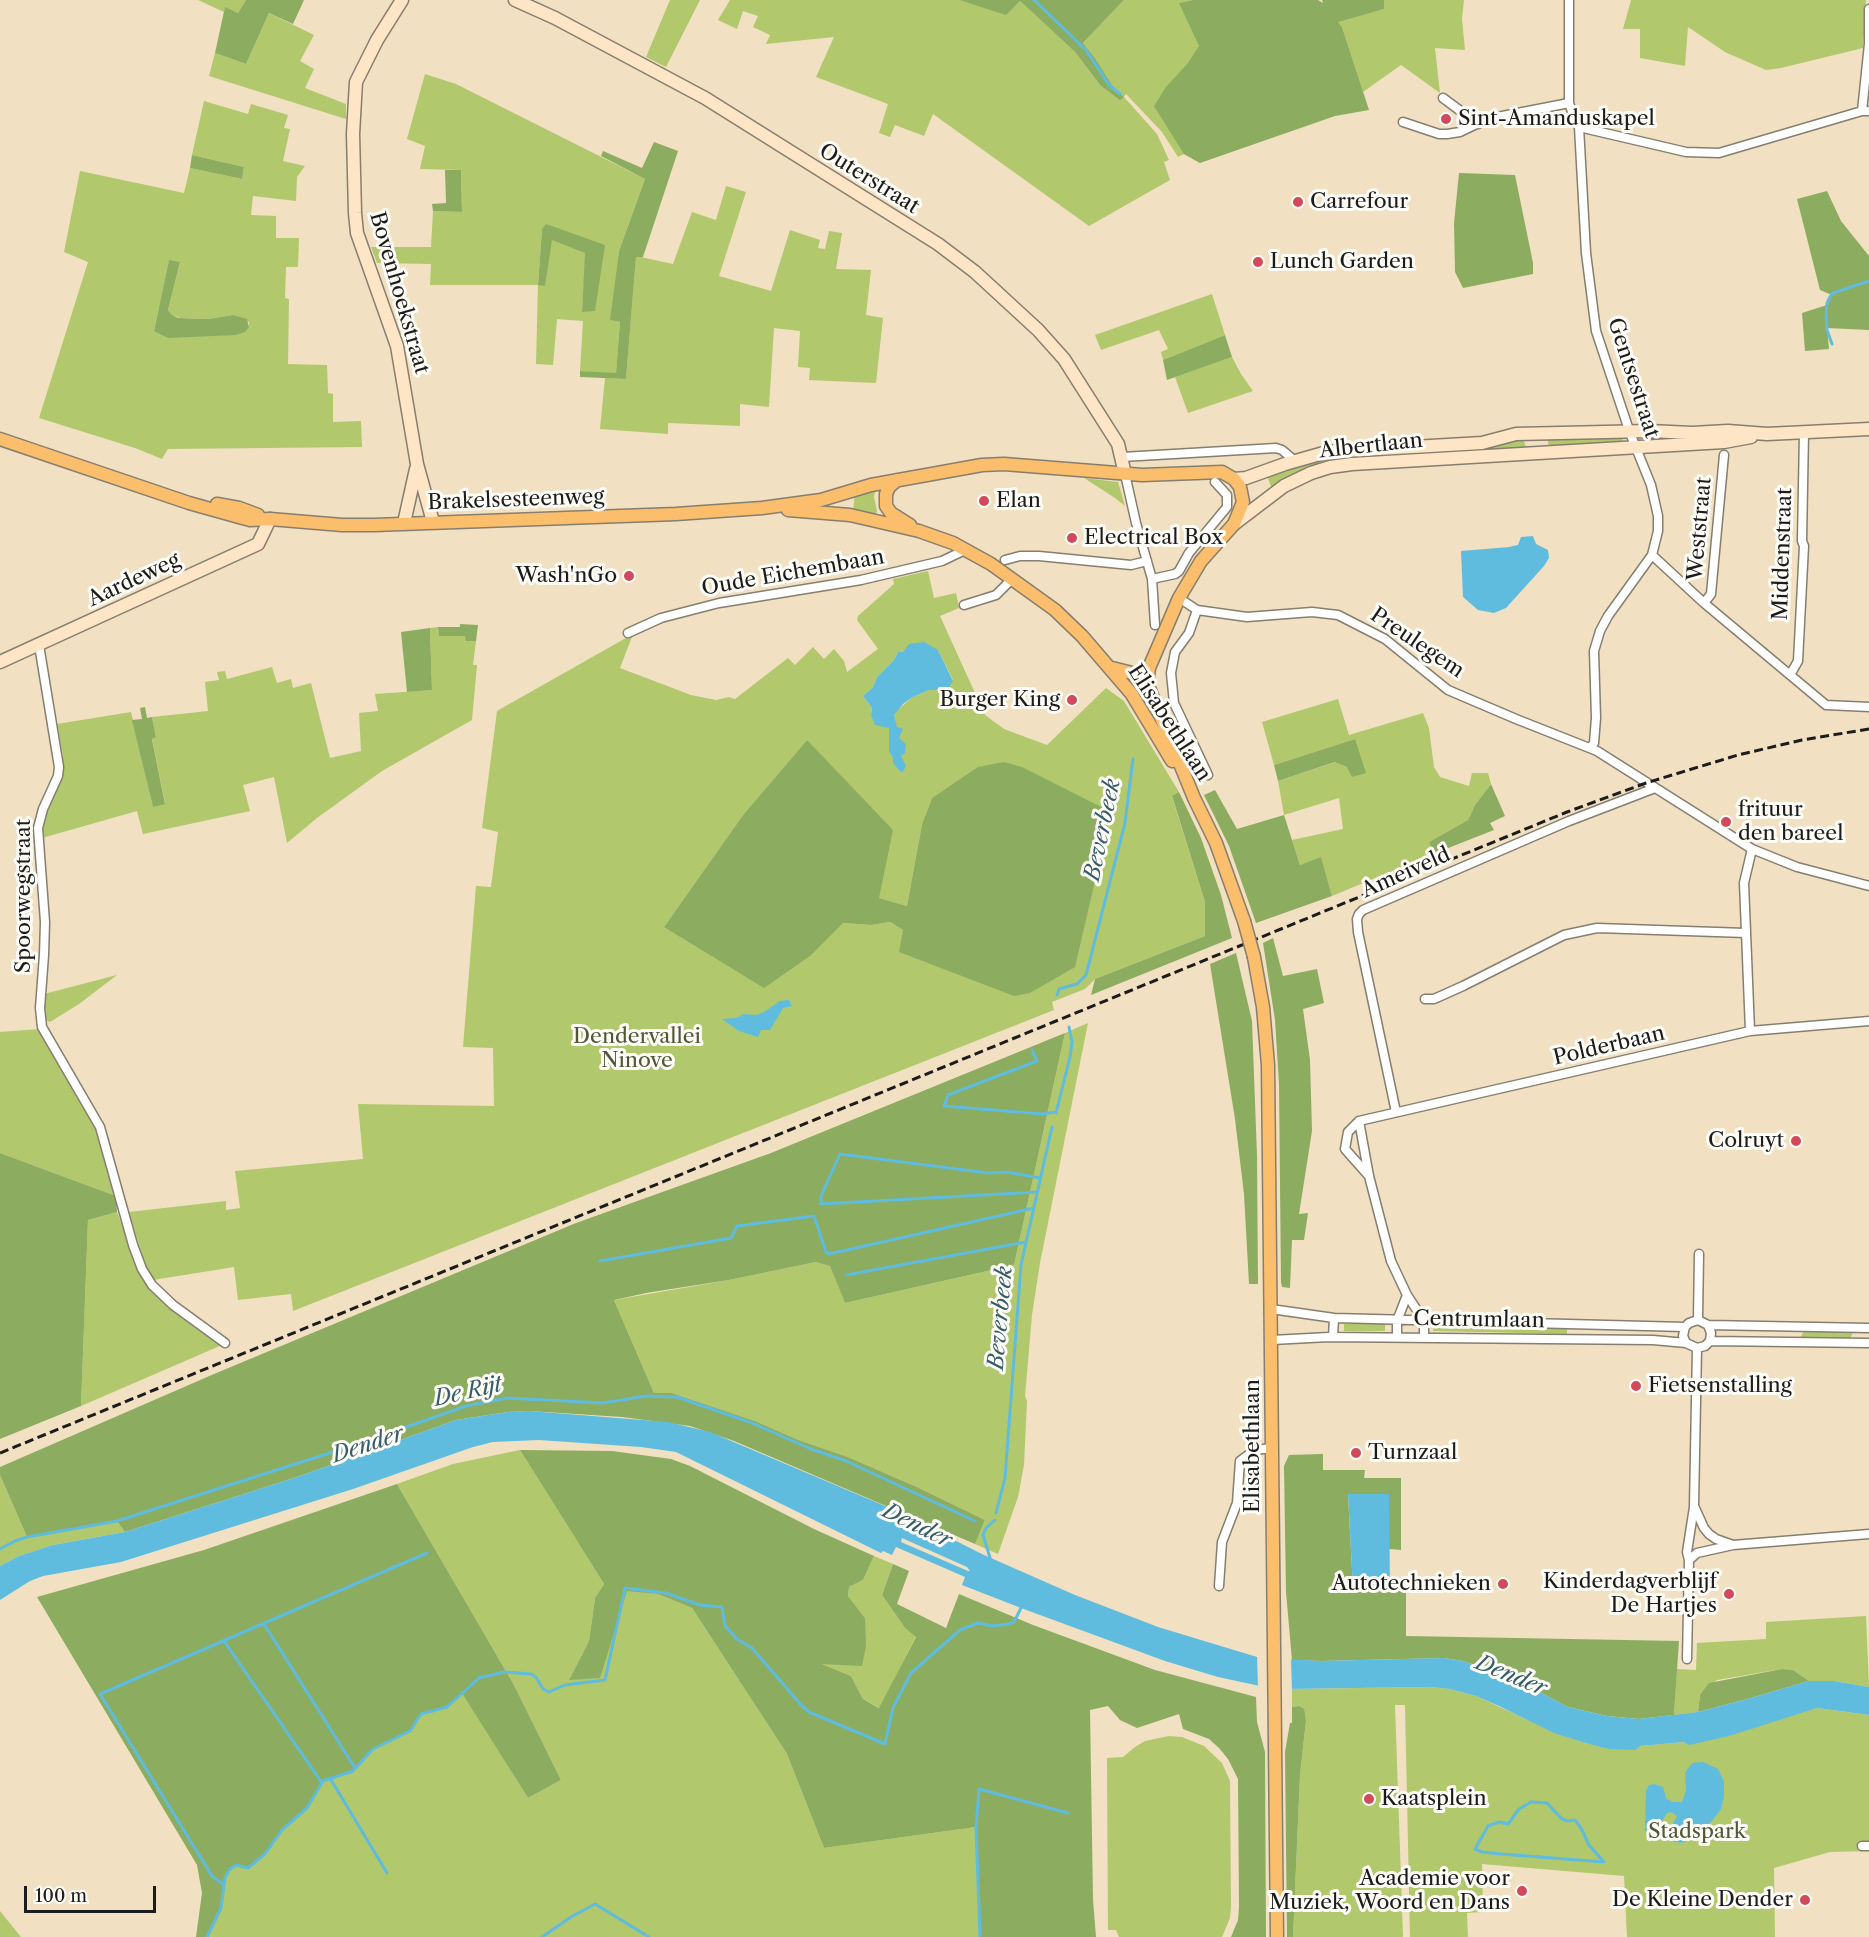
<!DOCTYPE html>
<html>
<head>
<meta charset="utf-8">
<style>
	body { margin:0 }
	#map { position:relative; width:1869px; height:1937px; overflow:hidden; background:#f1e0c2; font-family:"Libre Caslon Text",serif }
	canvas { display:block }
	.scale { position:absolute; left:24px; top:1886px; width:132px; height:27px; box-sizing:border-box; border:3px solid #1c1c1c; border-top:0; padding-left:8px; font-size:18px; line-height:21px; white-space:nowrap; color:#1c1c1c; -webkit-text-stroke:4px #fdfcf7; paint-order:stroke }
</style>
</head>
<body>
<div id="map">
<canvas width="1869" height="1937"></canvas>
<div class="scale">100 m</div>
</div>
<script>
const ctx = document.querySelector('canvas').getContext('2d');
ctx.lineJoin = 'round';
function fillPath(path, color) {
  ctx.fillStyle = color;
  ctx.fill(path, 'evenodd');
}
function shape(rows) {
  const path = new Path2D();
  for (const r of rows) {
    path.moveTo(r[0], r[1]);
    for (let i = 2; i < r.length; i += 2) path.lineTo(r[i], r[i + 1]);
  }
  return path;
}
function stroke(path, color, width, dash) {
  ctx.strokeStyle = color;
  ctx.lineWidth = width;
  ctx.lineCap = dash ? 'butt' : 'round';
  ctx.setLineDash(dash || []);
  ctx.stroke(path);
}
function write(font, color, halo, rows, align = 'center') {
  ctx.font = font + ' "Libre Caslon Text",serif';
  ctx.lineWidth = 6;
  ctx.setLineDash([]);
  ctx.textBaseline = 'middle';
  ctx.strokeStyle = halo;
  ctx.fillStyle = color;
  for (const [text, x, y, turn = 0] of rows) {
    ctx.save();
    ctx.translate(x, y);
    ctx.rotate((+turn || 0) * Math.PI / 180);
    ctx.textAlign = isNaN(turn) ? turn : align;
    if (halo) ctx.strokeText(text, 0, 0);
    ctx.fillText(text, 0, 0);
    ctx.restore();
  }
}
fillPath(shape([
	[198,0,246,0,238,13,225,8,224,12],
	[670,0,700,0,666,67,646,57],
	[730,0,959,0,1006,14,1020,1,1075,52,1100,85,1124,97,1113,88,1095,58,1083,43,1124,0,1193,0,1180,3,1219,88,1200,163,1184,154,1178,157,1162,132,1126,94,1124,97,1157,134,1169,160,1164,162,1170,180,1089,226,933,114,924,136,895,125,890,137,879,133,888,104,816,77,834,37,766,44,770,35,753,27,758,16,743,11,737,29,718,20],
	[1384,0,1464,0,1462,19,1465,50,1435,48,1440,93,1401,65,1363,92,1342,27,1337,21,1384,9],
	[1631,0,1866,0,1863,48,1781,68,1766,70,1725,52,1688,27,1685,66,1640,58,1640,29,1623,29],
	[269,13,314,35,300,61,314,69,305,88,346,104,346,119,209,76,215,53,246,64],
	[425,74,456,84,645,179,619,251,611,320,620,322,616,374,580,371,583,321,557,319,553,365,536,364,538,285,430,285,431,264,377,263,371,247,431,247,433,211,462,212,461,170,420,169,425,146,407,139],
	[542,229,604,245,582,311,586,253,552,239,538,285],
	[204,101,248,114,251,104,288,115,284,128,290,129,283,161,305,166,297,177,296,201,253,196,251,215,276,216,276,238,299,238,298,267,286,267,285,298,289,299,288,364,327,365,328,393,333,394,333,422,361,421,362,447,168,449,162,459,135,448,39,418,88,262,64,252,80,171,184,193,190,168,242,179,244,167,192,155],
	[169,261,180,262,168,310,171,314,180,318,208,319,233,315,249,322,249,327,154,331],
	[726,186,746,192,719,276,771,291,790,230,820,240,818,248,825,249,829,231,842,233,836,269,871,270,866,315,883,318,876,383,809,380,810,368,798,367,800,331,774,328,769,407,740,404,740,426,668,423,668,434,600,429,605,378,626,379,636,256,673,264,692,212,716,220],
	[1212,294,1225,335,1163,360,1161,352,1168,349,1159,330,1101,350,1095,335],
	[1232,357,1241,374,1253,391,1188,413,1175,377],
	[1547,434,1622,436,1623,443,1549,449],
	[1515,441,1524,441,1526,448,1383,457,1383,454,1495,445],
	[1379,452,1379,456,1339,461,1272,489,1267,476,1332,455],
	[1084,478,1118,482,1125,506,1115,498],
	[876,488,874,497,877,511,875,516,853,512,855,493],
	[928,571,934,598,956,593,959,608,940,616,985,715,1004,729,1047,745,1106,688,1124,701,1179,792,1172,797,1205,902,1205,936,1095,979,1085,989,1052,1002,1054,1010,293,1311,291,1294,238,1300,234,1267,153,1280,144,1262,129,1212,226,1201,226,1210,240,1208,235,1171,363,1159,358,1104,494,1106,493,1048,463,1047,476,886,491,887,498,832,482,828,497,711,633,634,620,668,691,695,716,700,729,697,735,699,788,658,795,665,813,647,824,659,834,649,844,661,847,672,878,649,857,620,858,616,894,584,893,579],
	[938,650,953,680,913,697,896,711,894,716,899,738,900,756,893,758,889,752,889,728,871,715,872,708,863,696,873,687,877,677,894,660,898,652],
	[807,740,879,898,907,906,922,824,932,798,964,777,1042,985,1030,993,900,952,903,930,890,922,871,925,843,923,664,927,743,815],
	[438,627,439,636,466,636,466,641,476,641,473,665,477,665,472,720,382,771,317,818,287,843,274,777,243,785,250,811,143,834,137,811,42,838,41,827,44,813,62,777,63,756,57,724,131,712,153,807,165,803,152,738,156,737,152,717,208,711,205,682,219,680,217,672,225,671,227,679,272,667,277,683,291,679,293,688,311,683,330,758,361,751,359,713,378,711,375,694,432,690,430,628],
	[1338,699,1349,735,1423,713,1429,728,1434,767,1440,777,1469,786,1472,773,1488,773,1491,784,1475,805,1468,820,1429,842,1433,854,1332,896,1321,858,1300,865,1292,840,1343,829,1339,798,1284,815,1278,781,1336,762,1347,767,1355,739,1274,765,1262,722],
	[117,975,79,1004,50,1022,43,1019,44,994],
	[1088,1023,1040,1263,1032,1315,1025,1396,1027,1401,1024,1465,1018,1497,998,1554,975,1544,985,1520,917,1487,848,1457,797,1440,755,1421,672,1393,654,1393,614,1300,729,1280,816,1262,830,1265,845,1303,1014,1265,1065,1033],
	[39,1029,98,1127,116,1196,0,1153,0,1032],
	[117,1212,143,1279,149,1289,161,1300,222,1345,81,1406,88,1220],
	[1344,1324,1385,1324,1385,1331,1344,1331],
	[1433,1325,1567,1328,1567,1334,1433,1331],
	[1804,1331,1853,1332,1850,1339,1800,1338],
	[520,1450,604,1584,595,1598,589,1641,569,1680,627,1590,658,1594,692,1608,787,1754,824,1848,976,1827,980,1937,207,1937,221,1908,225,1878,229,1870,274,1844,282,1830,307,1808,323,1781,353,1771,373,1749,410,1731,421,1714,447,1707,463,1693,528,1798,561,1780,514,1685,397,1484,453,1464],
	[0,1475,27,1537,117,1521,125,1532,53,1545,19,1556,0,1566],
	[874,1556,893,1564,882,1595,905,1628,916,1636,880,1708,863,1699,851,1676,820,1663,865,1618,848,1596,849,1587,863,1580],
	[1866,1616,1869,1687,1834,1681,1809,1681,1793,1670,1782,1669,1717,1680,1700,1695,1698,1712,1674,1715,1677,1669,1696,1670,1697,1643,1766,1639,1766,1622],
	[1429,1687,1450,1689,1476,1696,1554,1732,1582,1742,1640,1746,1684,1742,1689,1744,1817,1708,1869,1715,1869,1851,1830,1852,1774,1868,1775,1937,1627,1937,1624,1876,1482,1864,1483,1912,1467,1913,1468,1937,1410,1937,1405,1705,1395,1705,1403,1937,1293,1937,1300,1775,1306,1721,1299,1706,1292,1707,1292,1689],
	[1169,1736,1182,1737,1204,1746,1222,1763,1230,1781,1231,1907,1230,1918,1222,1937,1119,1937,1116,1930,1108,1930,1107,1758,1123,1757,1135,1747,1145,1741],
	[0,1911,21,1937,0,1937]
]), '#b1c86d');
fillPath(shape([
	[246,0,304,0,293,24,269,13,246,64,215,53,225,7,238,13],
	[959,0,1124,0,1083,43,1095,58,1113,87,1124,97,1120,100,1100,85,1075,52,1020,1,1006,15],
	[1193,0,1318,0,1323,3,1322,0,1384,0,1384,9,1338,22,1342,27,1369,110,1335,116,1200,163,1184,154,1154,106,1166,87,1188,63,1199,46,1179,3],
	[654,142,678,151,643,257,636,257,626,379,580,377,580,371,616,373,620,322,610,320,619,251,645,179,601,156,603,151,642,168],
	[192,155,244,167,242,179,190,168],
	[445,170,461,170,462,212,433,211,432,204,446,203],
	[1459,173,1515,175,1533,263,1533,274,1463,288,1455,272,1454,223],
	[1827,191,1841,221,1869,256,1869,330,1827,328,1829,349,1805,351,1802,313,1827,305,1832,295,1820,290,1797,199],
	[546,224,605,245,595,311,582,312,585,253,552,240,545,286,538,285,542,229],
	[169,260,180,262,168,310,171,314,178,318,208,319,233,315,247,319,249,327,245,332,235,335,168,338,154,331],
	[1225,335,1232,357,1167,380,1163,360],
	[460,624,478,625,476,641,466,641,465,636,439,636,438,627,460,627],
	[430,628,432,690,407,692,401,632],
	[145,707,147,718,152,717,156,737,152,739,165,804,153,807,132,720,142,719,140,708],
	[1355,739,1366,773,1352,777,1347,767,1335,762,1278,781,1274,765],
	[807,740,893,830,879,898,907,906,922,824,932,798,978,767,1004,762,1022,767,1111,812,1075,967,1030,993,1014,996,899,952,903,930,890,922,871,925,843,923,810,956,764,988,664,927,743,815],
	[1491,784,1505,816,1490,823,1494,830,1433,854,1429,842,1468,820,1475,805],
	[1215,790,1237,829,1284,815,1300,865,1321,857,1332,896,1256,923,1229,846,1204,795],
	[1179,792,1201,838,1221,895,1232,938,1091,995,1095,979,1205,936,1205,902,1172,796],
	[1273,938,1283,976,1317,969,1324,1003,1303,1009,1310,1060,1312,1131,1299,1214,1308,1213,1304,1240,1292,1240,1290,1288,1282,1287,1281,1282,1279,1084,1275,1020,1263,943],
	[1236,953,1252,1021,1257,1156,1258,1284,1249,1284,1244,1194,1235,1119,1210,964],
	[1065,1033,1014,1265,845,1303,830,1266,816,1262,729,1280,646,1293,614,1300,654,1393,672,1393,755,1421,798,1440,848,1457,917,1487,985,1520,975,1544,734,1441,690,1426,622,1417,529,1411,508,1412,456,1420,297,1477,125,1532,117,1521,27,1537,0,1475,0,1467,214,1374,576,1223,771,1153],
	[0,1153,116,1196,117,1212,88,1220,81,1406,0,1439],
	[520,1450,612,1451,671,1459,690,1466,814,1529,874,1556,863,1580,849,1587,848,1596,865,1618,866,1646,862,1666,822,1664,851,1676,863,1699,879,1708,916,1637,905,1628,882,1595,893,1564,909,1571,897,1604,946,1628,959,1594,1033,1625,1155,1670,1256,1697,1257,1722,1265,1752,1266,1937,1231,1937,1238,1920,1239,1907,1238,1779,1228,1759,1219,1748,1209,1739,1183,1729,1179,1714,1137,1728,1120,1720,1108,1706,1090,1710,1093,1900,1096,1937,980,1937,976,1827,824,1848,787,1754,692,1608,658,1594,627,1591,600,1678,569,1680,589,1641,595,1598,604,1584],
	[1323,1454,1323,1470,1365,1470,1364,1478,1401,1478,1401,1550,1389,1549,1389,1494,1348,1495,1353,1588,1406,1589,1406,1636,1679,1641,1674,1715,1639,1719,1607,1716,1568,1707,1511,1677,1463,1661,1444,1658,1321,1661,1292,1660,1286,1592,1284,1466,1289,1455],
	[397,1484,514,1685,561,1780,528,1798,462,1693,447,1707,421,1714,410,1731,373,1749,353,1771,323,1781,307,1808,283,1830,265,1854,248,1868,236,1865,229,1870,225,1879,221,1908,207,1937,196,1937,202,1893,197,1865,37,1597,204,1550],
	[1782,1669,1793,1670,1809,1681,1751,1698,1698,1712,1700,1695,1709,1683],
	[1299,1706,1304,1709,1306,1721,1300,1775,1293,1937,1287,1937,1285,1752,1290,1723,1292,1723,1292,1707]
]), '#8cac60');
fillPath(shape([
	[1533,536,1536,544,1548,550,1549,558,1544,566,1506,608,1494,613,1478,610,1463,597,1461,551,1509,547,1518,545,1521,537],
	[924,642,938,650,953,681,947,690,929,690,913,697,903,704,894,715,897,727,903,729,899,738,906,744,905,753,901,756,906,766,902,773,893,763,893,758,889,752,889,728,875,725,871,715,872,708,863,696,873,687,877,677,894,660,898,652,903,652,909,644],
	[789,1000,792,1006,783,1008,770,1030,761,1030,758,1037,739,1031,722,1019,736,1018,744,1014,756,1015,764,1012,780,1001],
	[529,1411,668,1422,710,1432,911,1517,909,1524,917,1527,920,1523,984,1555,1075,1595,1158,1627,1257,1657,1319,1661,1444,1658,1463,1661,1511,1677,1568,1707,1607,1716,1639,1719,1698,1712,1751,1698,1809,1681,1834,1681,1869,1687,1869,1715,1817,1708,1729,1736,1689,1745,1684,1742,1640,1746,1635,1750,1609,1749,1582,1742,1554,1733,1499,1706,1476,1696,1450,1689,1429,1687,1285,1689,1260,1686,1218,1677,1165,1661,1021,1608,962,1585,965,1577,896,1547,892,1555,883,1551,881,1553,676,1452,641,1447,539,1440,493,1442,473,1447,353,1489,121,1562,43,1576,30,1581,0,1600,0,1566,19,1556,53,1545,125,1532,297,1477,456,1420,508,1412],
	[902,1538,967,1567,970,1571,968,1571,901,1542],
	[1348,1494,1389,1494,1390,1589,1353,1588],
	[1703,1762,1718,1769,1724,1781,1724,1796,1721,1809,1712,1821,1692,1839,1681,1843,1671,1841,1666,1836,1677,1816,1671,1812,1667,1813,1659,1826,1650,1833,1645,1831,1646,1791,1649,1785,1654,1784,1663,1787,1666,1798,1672,1802,1682,1802,1686,1791,1685,1773,1692,1763]
]), '#5fbcde');
fillPath(shape([
	[1257,1654,1291,1657,1292,1692,1258,1689]
]), '#f1e0c2');
stroke(shape([
	[1034,0,1086,50,1109,85,1120,94],
	[1832,344,1827,330,1826,316,1827,303,1830,297,1833,293,1869,281],
	[1057,995,1059,989,1077,984,1086,975,1125,823,1133,759],
	[1032,1050,1037,1061,948,1095,944,1106,1042,1114,1056,1112],
	[1056,1113,1070,1057,1072,1042,1069,1027],
	[1037,1192,821,1204,821,1196,840,1154,988,1173,1007,1172,1040,1178],
	[600,1261,731,1238,737,1226,814,1216,826,1252,829,1254,1034,1208],
	[846,1275,1026,1242],
	[996,1513,1005,1478,1021,1265,1052,1127],
	[0,1549,15,1541,27,1537,117,1521,361,1443,466,1406,507,1398,603,1403,646,1396,677,1397,752,1423,811,1449,846,1461,975,1521],
	[991,1561,983,1535,986,1528,995,1520],
	[264,1624,355,1768],
	[224,1641,322,1783],
	[330,1778,387,1873],
	[1531,1802,1547,1803,1562,1819,1568,1821,1575,1820,1581,1828,1589,1845,1604,1862,1501,1854,1482,1852,1475,1849,1488,1826,1499,1822,1508,1824,1519,1809,1531,1802],
	[224,1885,212,1876,100,1694,427,1553],
	[207,1937,221,1908,225,1878,229,1870,236,1865,248,1868,265,1854,282,1830,307,1808,323,1781,353,1771,373,1749,410,1731,421,1714,447,1707,479,1678,504,1672,531,1674,536,1677,543,1689,549,1692,565,1685,605,1680,625,1588,666,1593,700,1605,722,1607,725,1626,737,1639,752,1648,802,1706,809,1712,885,1744,893,1708,911,1673,960,1630,978,1623,992,1626,1008,1624,1014,1622,1021,1608],
	[542,1937,571,1917,595,1904,649,1937],
	[980,1937,976,1827,979,1789,1068,1813]
]), '#5fbcde', 3);
const street = shape([
	[1569,0,1569,103,1576,123,1579,127,1586,253,1596,331,1630,433,1651,485,1658,516,1658,531,1652,555,1608,616,1600,631,1594,651,1596,718,1594,743,1590,748],
	[1443,98,1478,124],
	[1862,111,1869,44,1869,9],
	[1403,122,1439,134,1447,134,1460,132,1487,119,1569,103],
	[1579,127,1686,152,1719,153,1862,111,1869,111],
	[1122,457,1276,448,1282,450,1295,461],
	[1125,474,1136,523,1152,579,1155,625],
	[1652,555,1704,603,1826,705,1869,707],
	[1005,560,1020,556,1039,556,1131,565,1147,561],
	[1152,579,1175,574,1179,571,1189,553,1227,507,1227,495,1215,482],
	[1179,598,1197,610,1247,617,1312,612,1338,615,1385,639,1448,690,1516,719,1597,751,1752,849,1797,867,1869,886],
	[1704,603,1711,594,1724,455],
	[964,605,996,595,1012,579],
	[1197,610,1189,633,1175,652,1171,673,1174,703,1208,775],
	[628,633,661,618,719,603,861,580,942,561,965,550],
	[39,645,59,767,58,776,43,809,38,828,45,922,44,955,40,1008,42,1027,100,1127,133,1245,142,1269,152,1285,173,1305,225,1343],
	[1790,675,1798,661,1804,546,1802,541,1804,432],
	[1425,999,1434,999,1463,986,1564,935,1597,928,1746,933],
	[1750,1031,1744,883,1752,849],
	[1396,1112,1358,932,1357,919,1359,914,1363,910,1569,821,1655,788],
	[1359,1121,1369,1176,1391,1261,1407,1295,1424,1321,1424,1338],
	[1369,1176,1345,1149,1348,1132,1359,1121,1750,1031,1869,1021],
	[1271,1309,1334,1318,1685,1327],
	[1698,1320,1699,1254],
	[1333,1337,1334,1318],
	[1397,1337,1397,1321,1407,1295],
	[1272,1340,1329,1337,1653,1340,1686,1343,1697,1348,1705,1346,1710,1341,1711,1333,1708,1325],
	[1710,1341,1869,1343],
	[1686,1343,1683,1336,1685,1327,1689,1323,1698,1320,1708,1325,1869,1328],
	[1697,1348,1694,1506,1704,1528,1709,1534,1716,1539,1733,1545],
	[1689,1560,1697,1553,1733,1545,1869,1534],
	[1219,1586,1222,1542,1237,1503,1240,1461,1255,1450,1272,1448],
	[1687,1659,1689,1560,1687,1552,1694,1507],
	[1862,1846,1869,1846]
]);
const secondary = shape([
	[402,0,377,40,356,82,353,134,355,213,357,233,397,346,417,464,433,522],
	[515,0,555,18,705,98,938,244,975,272,1038,330,1064,359,1118,444,1125,474],
	[1234,479,1246,478,1285,464,1327,452,1482,443,1516,434,1649,431,1692,433,1728,431,1767,434,1869,429],
	[404,523,416,469],
	[1234,524,1284,486,1311,473,1330,467,1352,464,1724,442,1751,437],
	[0,662,258,544,270,519]
]);
const primary = shape([
	[0,439,189,503,239,517,250,520,270,519,342,525,374,525,676,514,762,508,821,500,871,485,982,465,1004,464,1142,475,1222,472,1234,479,1240,487,1243,502,1234,524,1201,561,1179,598,1149,668,1147,683,1194,798,1216,843,1244,921],
	[897,480,889,487,886,494,886,506,891,513,910,525],
	[217,504,239,508,258,515],
	[788,510,850,515,919,531,953,543,991,564,1055,610,1082,636,1131,693,1172,761],
	[1112,668,1136,674,1149,668],
	[1254,957,1263,1007,1268,1065,1277,1937]
]);
stroke(street, '#867e6f', 11);
stroke(secondary, '#867e6f', 15);
stroke(primary, '#867e6f', 15);
stroke(street, '#fff', 8);
stroke(secondary, '#fde5c5', 12);
stroke(primary, '#fabe6d', 12);
stroke(shape([
	[0,1453,1567,812,1646,783,1738,755,1802,740,1869,729]
]), '#1c1c1c', 3, [9, 4.5]);
const primaryBridge = shape([
	[1244,921,1254,957]
]);
stroke(primaryBridge, '#867e6f', 15, []);
stroke(primaryBridge, '#fabe6d', 12);
for (const [x, y, r, color] of [
	[1446,119,6,"#d1495b"],
	[1298,202,6,"#d1495b"],
	[1258,262,6,"#d1495b"],
	[984,501,6,"#d1495b"],
	[1072,538,6,"#d1495b"],
	[629,576,6,"#d1495b"],
	[1072,700,6,"#d1495b"],
	[1726,822,6,"#d1495b"],
	[1796,1141,6,"#d1495b"],
	[1636,1386,6,"#d1495b"],
	[1356,1453,6,"#d1495b"],
	[1503,1584,6,"#d1495b"],
	[1729,1594,6,"#d1495b"],
	[1369,1799,6,"#d1495b"],
	[1522,1891,6,"#d1495b"],
	[1805,1900,6,"#d1495b"]
]) {
  const dot = new Path2D();
  dot.arc(x, y, r, 0, 2 * Math.PI);
  ctx.fillStyle = color;
  ctx.fill(dot);
  stroke(dot, '#fdfcf7', 2);
}
write('21px', '#1c1c1c', '#fdfcf7', [
	["Sint-Amanduskapel",1458,119],
	["Carrefour",1310,202],
	["Lunch Garden",1270,262],
	["Elan",996,501],
	["Electrical Box",1084,538],
	["Wash'nGo",617,576,"right"],
	["Burger King",1060,700,"right"],
	["frituur",1738,810],
	["den bareel",1738,834],
	["Colruyt",1784,1141,"right"],
	["Fietsenstalling",1648,1386],
	["Turnzaal",1368,1453],
	["Kinderdagverblijf",1717,1582,"right"],
	["De Hartjes",1717,1606,"right"],
	["Autotechnieken",1491,1584,"right"],
	["Kaatsplein",1381,1799],
	["Academie voor",1510,1879,"right"],
	["Muziek, Woord en Dans",1510,1903,"right"],
	["De Kleine Dender",1793,1900,"right"]
], 'left');
write('21px', '#1c1c1c', '#fdfcf7', [
	["Outerstraat",869,179,32],
	["Bovenhoekstraat",399,293,74],
	["Gentsestraat",1633,378,72],
	["Albertlaan",1371,446,-6],
	["Brakelsesteenweg",516,500,-2],
	["Weststraat",1700,529,-85],
	["Middenstraat",1783,554,-88],
	["Oude Eichembaan",793,573,-10],
	["Aardeweg",134,580,-25],
	["Preulegem",1417,643,34],
	["Elisabethlaan",1169,723,57],
	["Ameiveld",1406,873,-24],
	["Spoorwegstraat",24,896,-90],
	["Polderbaan",1609,1046,-13],
	["Centrumlaan",1479,1320,1],
	["Elisabethlaan",1253,1446,-90]
]);
write('21px', '#505838', '#fdfcf7', [
	["Dendervallei",637,1037],
	["Ninove",637,1061],
	["Stadspark",1697,1832]
]);
write('italic 22px', '#375c6a', '#fdfcf7', [
	["Beverbeek",1103,830,-78],
	["Beverbeek",1001,1318,-85],
	["De Rijt",468,1392,-13],
	["Dender",368,1445,-18],
	["Dender",917,1526,26],
	["Dender",1511,1676,22]
]);
</script>
</body>
</html>
